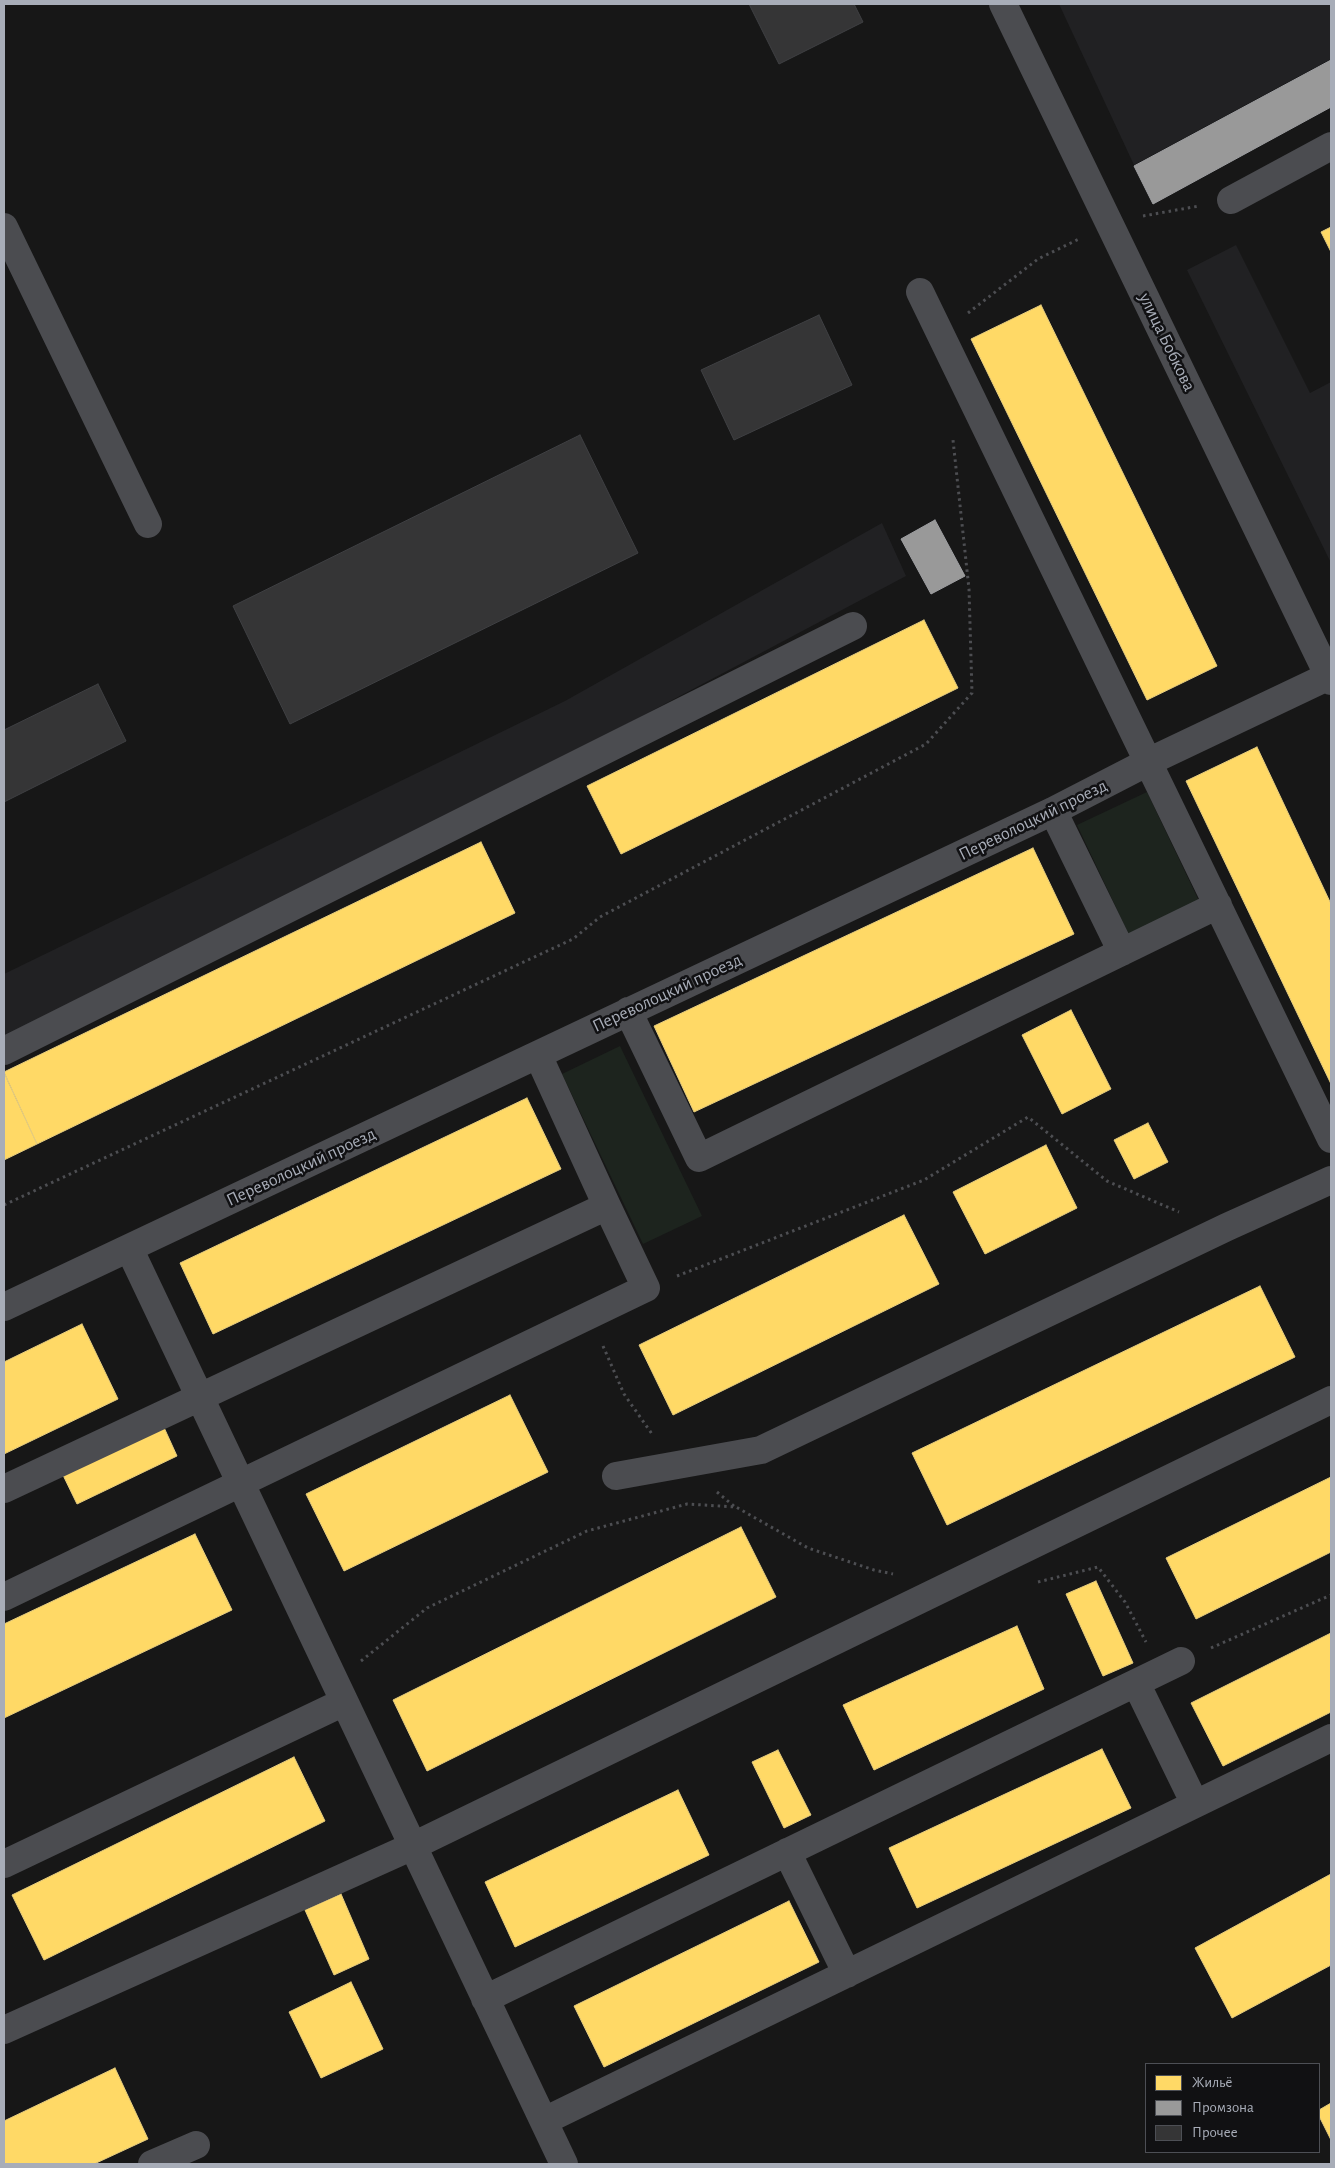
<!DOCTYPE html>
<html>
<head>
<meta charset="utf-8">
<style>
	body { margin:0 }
	#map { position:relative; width:1335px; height:2168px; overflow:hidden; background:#171717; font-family:"Alegreya Sans",sans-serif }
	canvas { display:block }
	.frame { position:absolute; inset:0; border:5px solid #a8adb8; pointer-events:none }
	.legend { position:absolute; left:1145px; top:2063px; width:175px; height:90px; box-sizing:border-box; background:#111113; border:1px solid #4d4f55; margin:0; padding:6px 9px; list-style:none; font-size:15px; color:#a8adb8 }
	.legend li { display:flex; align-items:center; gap:10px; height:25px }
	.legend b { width:25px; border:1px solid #4d4f55 }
</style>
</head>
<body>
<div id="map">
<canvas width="1335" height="2168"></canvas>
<div class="frame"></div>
<ul class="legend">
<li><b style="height:14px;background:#ffd966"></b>Жильё</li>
<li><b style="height:14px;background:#999"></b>Промзона</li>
<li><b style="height:14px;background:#353536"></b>Прочее</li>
</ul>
</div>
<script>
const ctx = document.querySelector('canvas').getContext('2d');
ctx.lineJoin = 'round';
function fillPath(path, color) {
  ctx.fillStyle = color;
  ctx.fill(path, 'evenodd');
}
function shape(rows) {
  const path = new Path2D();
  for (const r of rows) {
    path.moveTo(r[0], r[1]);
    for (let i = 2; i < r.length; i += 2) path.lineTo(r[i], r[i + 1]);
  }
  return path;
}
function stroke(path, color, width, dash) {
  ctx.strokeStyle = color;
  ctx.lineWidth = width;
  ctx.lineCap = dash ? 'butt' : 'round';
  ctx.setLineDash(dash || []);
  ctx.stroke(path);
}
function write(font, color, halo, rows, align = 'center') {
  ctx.font = font + ' "Alegreya Sans",sans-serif';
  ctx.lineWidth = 5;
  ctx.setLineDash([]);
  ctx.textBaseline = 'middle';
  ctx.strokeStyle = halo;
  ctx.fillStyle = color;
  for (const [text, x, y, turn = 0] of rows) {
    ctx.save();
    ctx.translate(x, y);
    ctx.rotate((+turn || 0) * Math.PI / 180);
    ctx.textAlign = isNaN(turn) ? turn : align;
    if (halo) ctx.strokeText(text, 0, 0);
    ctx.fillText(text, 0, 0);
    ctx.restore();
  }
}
fillPath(shape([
	[1059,4,1331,4,1331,59,1134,165],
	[1236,245,1310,393,1331,382,1331,563,1187,270],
	[882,523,906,576,514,784,4,1038,4,974,565,701]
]), '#212123');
fillPath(shape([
	[1147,792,1199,901,1129,935,1077,825],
	[620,1046,702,1216,643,1244,562,1074]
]), '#1d241e');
const homes = shape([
	[1331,227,1331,252,1321,232,1331,227],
	[1041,305,1217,666,1147,700,971,339,1041,305],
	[924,620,958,688,621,854,587,786,924,620],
	[1257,747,1331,904,1331,1084,1186,781,1257,747],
	[481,842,515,913,37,1144,4,1072,481,842],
	[1033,848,1074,934,694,1112,654,1026,1033,848],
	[1071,1010,1111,1089,1062,1114,1022,1035,1071,1010],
	[4,1073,37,1144,4,1160,4,1073],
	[527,1098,561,1169,213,1334,180,1263,527,1098],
	[1148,1123,1168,1162,1134,1179,1114,1140,1148,1123],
	[1046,1145,1077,1208,985,1254,953,1192,1046,1145],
	[904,1215,939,1284,673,1415,639,1345,904,1215],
	[1260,1286,1295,1357,947,1525,912,1453,1260,1286],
	[82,1324,118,1399,4,1454,4,1362,82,1324],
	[510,1395,548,1472,344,1571,306,1494,510,1395],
	[162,1423,177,1456,77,1504,61,1471,162,1423],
	[1331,1477,1331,1552,1196,1619,1166,1558,1331,1477],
	[741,1527,776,1597,427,1771,393,1700,741,1527],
	[195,1534,232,1610,4,1718,4,1624,195,1534],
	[1096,1581,1133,1663,1103,1676,1066,1594,1096,1581],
	[1017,1626,1044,1689,874,1770,843,1705,1017,1626],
	[1331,1633,1331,1712,1223,1766,1191,1703,1331,1633],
	[1102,1749,1131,1808,917,1908,889,1848,1102,1749],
	[778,1750,811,1815,784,1828,752,1762,778,1750],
	[294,1757,325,1821,44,1960,12,1895,294,1757],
	[678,1790,709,1855,515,1947,485,1882,678,1790],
	[1331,1874,1331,1965,1232,2018,1195,1948,1331,1874],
	[341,1894,369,1959,334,1975,305,1910,341,1894],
	[789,1901,819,1962,604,2067,574,2006,789,1901],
	[351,1982,383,2049,321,2078,289,2012,351,1982],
	[115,2068,148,2139,94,2164,4,2164,4,2121,115,2068],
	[1331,2103,1331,2140,1319,2116,1319,2110,1331,2103]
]);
fillPath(homes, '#ffd966');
stroke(homes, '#e5cc7f', 1);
const industry = shape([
	[1331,60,1331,107,1153,204,1134,166,1331,60],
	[935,520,965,576,931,594,901,539,935,520]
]);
fillPath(industry, '#999');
stroke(industry, '#9e9fa2', 1);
const building = shape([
	[749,4,854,4,863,22,779,64,749,4],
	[819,315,852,385,734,440,701,370,819,315],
	[580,435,638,553,290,724,233,606,580,435],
	[98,684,126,741,4,802,4,730,98,684]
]);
fillPath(building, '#353536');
stroke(building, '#3f4043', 1);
stroke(shape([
	[1143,216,1199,206],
	[968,313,1038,259,1081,238],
	[4,1205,573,939,600,917,926,744,972,693,969,589,953,440],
	[677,1276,924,1180,1028,1117,1107,1181,1179,1212],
	[603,1346,624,1394,652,1434],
	[717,1492,735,1507],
	[1038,1582,1098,1567,1125,1602,1146,1642],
	[1211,1648,1331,1595],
	[361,1661,427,1608,587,1531,687,1504,736,1507,808,1548,874,1570,893,1574]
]), '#4d4e52', 3, [2.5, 4]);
stroke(shape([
	[1003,4,1331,681],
	[1231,200,1331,146],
	[4,227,148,524],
	[920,292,1331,1139],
	[1053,811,1122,952],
	[628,1011,699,1158,1218,905],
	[4,1051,853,626],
	[129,1248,564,2164],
	[4,1307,1053,811,1148,762,1329,676],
	[616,1476,761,1450,1227,1227,1331,1180],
	[4,1489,607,1206,538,1055],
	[4,1597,646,1288,607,1206],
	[1136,1683,1195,1804],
	[787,1852,847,1974],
	[4,1864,344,1702],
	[485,1999,1181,1661],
	[4,2030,413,1846,1331,1400],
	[544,2121,1331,1738],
	[152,2164,196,2145]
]), '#4b4c50', 28);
write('18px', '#a8adb8', '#111113', [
	["улица Бобкова",1167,342,64],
	["Переволоцкий проезд",1033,820,-26],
	["Переволоцкий проезд",667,993,-25],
	["Переволоцкий проезд",301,1167,-25]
]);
</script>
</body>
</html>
